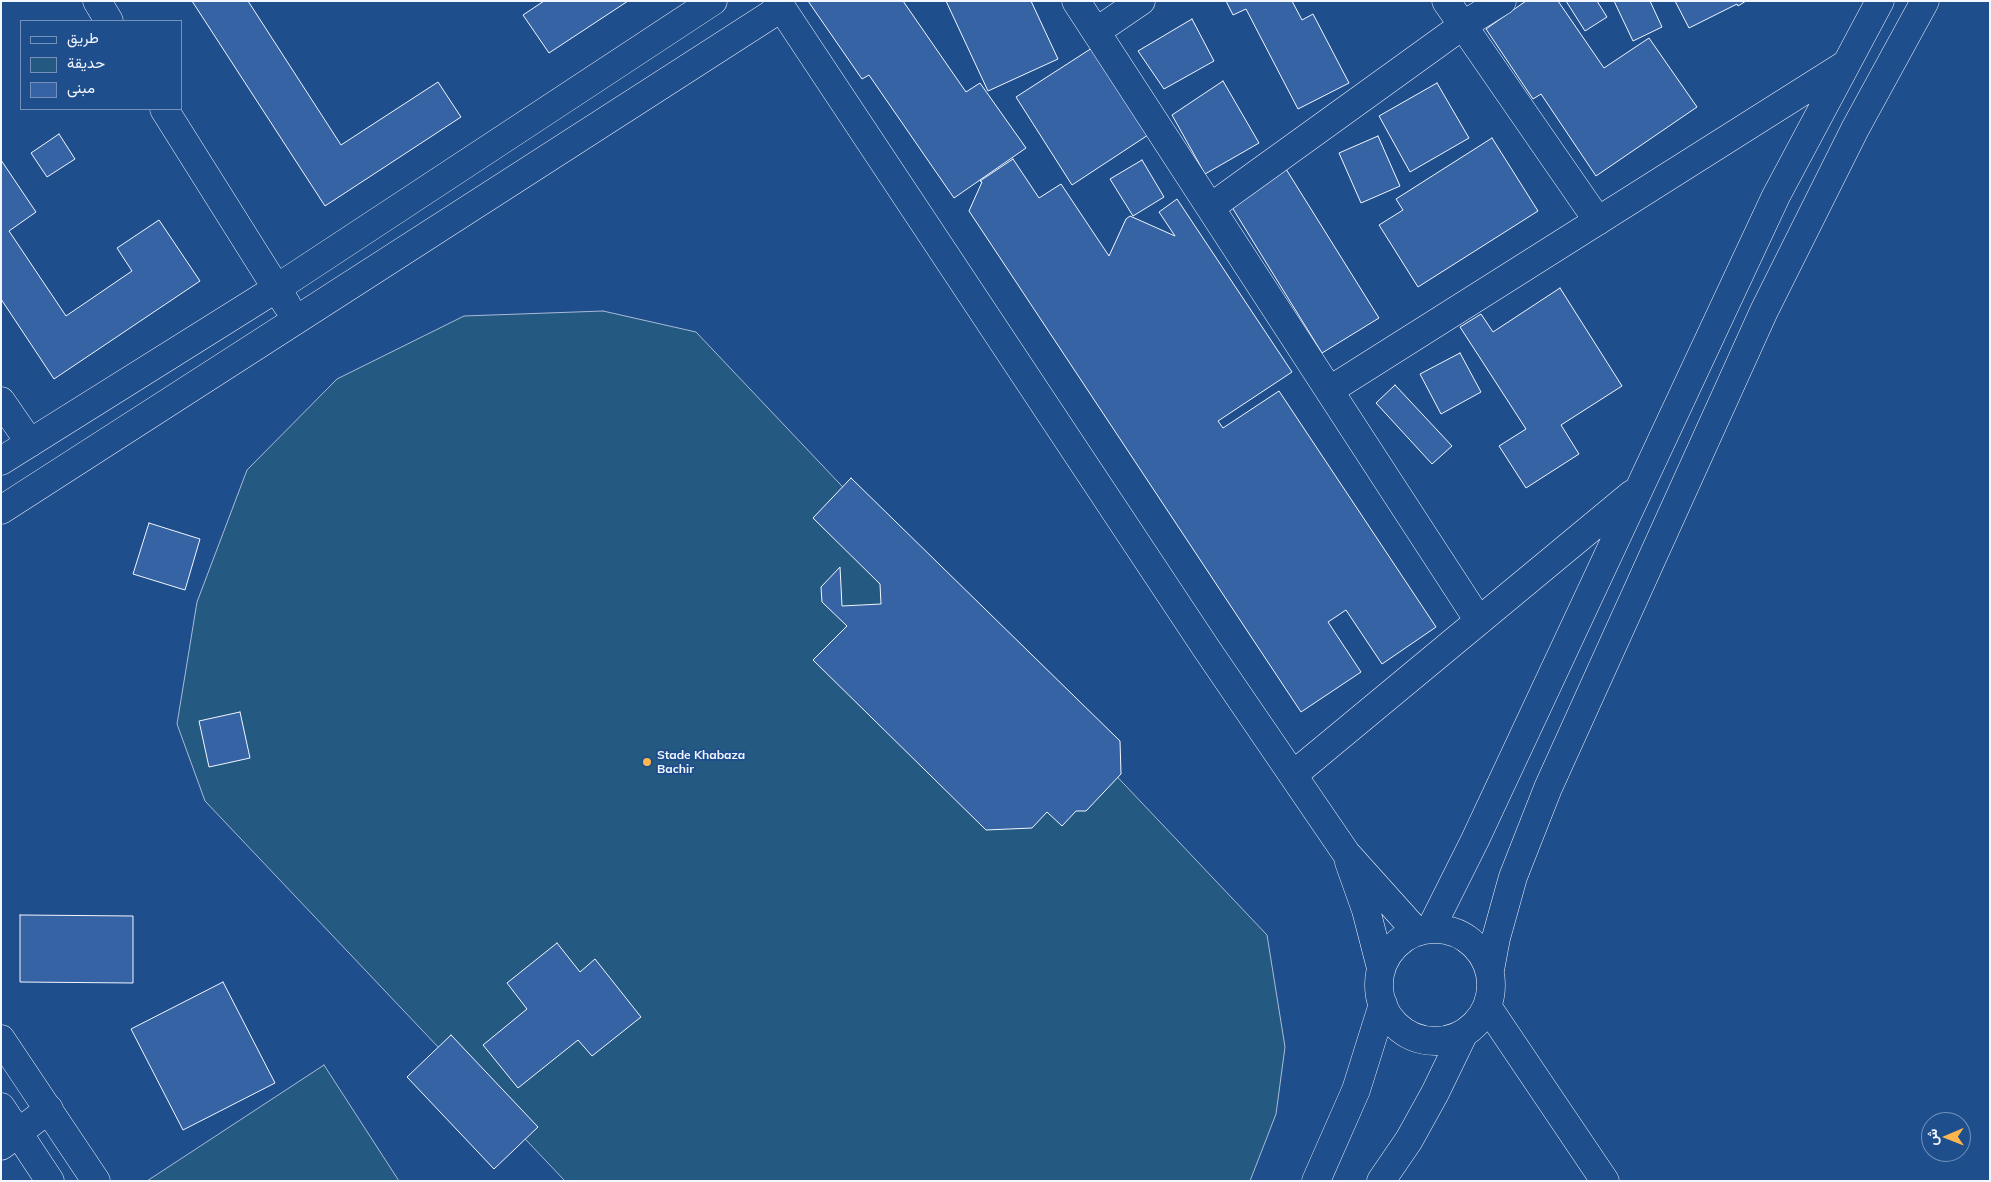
<!DOCTYPE html>
<html>
<head>
<meta charset="utf-8">
<style>
	body { margin:0 }
	#map { position:relative; width:1991px; height:1182px; overflow:hidden; background:#1f4e8c; font-family:Mulish,Vazirmatn,sans-serif }
	canvas { display:block }
	.frame { position:absolute; inset:0; border:2px solid #f2f6ff; pointer-events:none }
	.legend { position:absolute; left:20px; top:20px; width:162px; height:90px; box-sizing:border-box; background:#1f4e8c; border:1px solid #7391ba; margin:0; padding:6px 9px; list-style:none; font-size:15px; color:#f2f6ff }
	.legend li { display:flex; align-items:center; gap:10px; height:25px }
	.legend b { width:25px; border:1px solid #7391ba }
	.north { position:absolute; left:1921px; top:1112px; width:50px; height:50px; box-sizing:border-box; background:#1f4e8c; border:1px solid #7391ba; border-radius:50%; rotate:269deg; font-size:14px; font-weight:700; line-height:20px; text-align:center; color:#f2f6ff }
	.north::after { content:''; display:block; margin:auto; width:18px; height:22px; background:#ffb74d; clip-path:polygon(50% 0,100% 100%,50% 72%,0 100%) }
</style>
</head>
<body>
<div id="map">
<canvas width="1991" height="1182"></canvas>
<div class="frame"></div>
<ul class="legend">
<li><b style="height:6px;background:#1f4e8c"></b>طريق</li>
<li><b style="height:14px;background:#245a82"></b>حديقة</li>
<li><b style="height:14px;background:#3563a3"></b>مبنى</li>
</ul>
<div class="north">ش</div>
</div>
<script>
const ctx = document.querySelector('canvas').getContext('2d');
ctx.lineJoin = 'round';
function fillPath(path, color) {
  ctx.fillStyle = color;
  ctx.fill(path, 'evenodd');
}
function shape(rows) {
  const path = new Path2D();
  for (const r of rows) {
    if (r.length === 3) {
      path.moveTo(r[0] + r[2], r[1]);
      path.arc(r[0], r[1], r[2], 0, 2 * Math.PI);
      continue;
    }
    path.moveTo(r[0], r[1]);
    for (let i = 2; i < r.length; i += 2) path.lineTo(r[i], r[i + 1]);
  }
  return path;
}
function stroke(path, color, width, dash) {
  ctx.strokeStyle = color;
  ctx.lineWidth = width;
  ctx.lineCap = dash ? 'butt' : 'round';
  ctx.setLineDash(dash || []);
  ctx.stroke(path);
}
function write(font, color, halo, rows, align = 'center') {
  ctx.font = font + ' Mulish,sans-serif';
  ctx.lineWidth = 4;
  ctx.setLineDash([]);
  ctx.textBaseline = 'middle';
  ctx.strokeStyle = halo;
  ctx.fillStyle = color;
  for (const [text, x, y, turn = 0] of rows) {
    ctx.save();
    ctx.translate(x, y);
    ctx.rotate((+turn || 0) * Math.PI / 180);
    ctx.textAlign = isNaN(turn) ? turn : align;
    if (halo) ctx.strokeText(text, 0, 0);
    ctx.fillText(text, 0, 0);
    ctx.restore();
  }
}
const green = shape([
	[603,311,696,332,1267,935,1285,1047,1276,1114,1250,1181,565,1181,205,801,177,724,197,602,247,470,337,379,464,316,603,311],
	[324,1065,399,1181,147,1181,324,1065]
]);
fillPath(green, '#245a82');
stroke(green, '#a8bbd7', 1);
const building = shape([
	[192,1,248,1,341,145,438,82,461,117,325,206,192,1],
	[544,1,628,1,549,53,523,15,544,1],
	[808,1,903,1,966,92,980,83,1026,148,954,198,869,75,862,79,808,1],
	[946,1,1031,1,1058,59,988,91,946,1],
	[1226,1,1292,1,1302,20,1313,14,1349,83,1298,109,1246,9,1233,15,1226,1],
	[1526,1,1558,1,1604,68,1649,38,1697,107,1596,176,1541,94,1533,99,1486,29,1526,1],
	[1566,1,1597,1,1607,17,1585,31,1566,1],
	[1614,1,1650,1,1662,27,1633,41,1614,1],
	[1675,1,1746,1,1738,6,1737,4,1689,28,1675,1],
	[1192,19,1214,61,1164,89,1138,51,1192,19],
	[1092,48,1148,135,1072,185,1016,97,1092,48],
	[1223,81,1259,143,1205,174,1172,115,1223,81],
	[1437,83,1469,138,1410,172,1379,116,1437,83],
	[59,134,75,159,47,177,31,153,59,134],
	[1378,136,1400,186,1361,203,1339,153,1378,136],
	[1492,138,1538,211,1418,287,1379,225,1403,210,1396,199,1492,138],
	[1013,159,1039,198,1061,184,1109,256,1126,219,1130,216,1175,236,1159,212,1177,199,1292,372,1218,421,1223,428,1279,391,1436,627,1382,664,1346,610,1328,622,1361,672,1301,712,969,211,982,182,980,181,1013,159],
	[1,160,36,212,9,231,66,316,132,271,117,248,159,220,200,281,54,379,1,299,1,160],
	[1142,160,1164,197,1133,216,1110,179,1142,160],
	[1286,169,1379,318,1322,353,1230,204,1286,169],
	[1560,288,1622,386,1561,425,1579,454,1526,488,1499,446,1526,429,1460,327,1481,314,1493,332,1560,288],
	[1460,353,1481,392,1441,414,1420,374,1460,353],
	[1395,385,1452,446,1432,464,1376,403,1395,385],
	[851,478,1120,741,1121,774,1086,811,1076,811,1062,826,1047,812,1032,828,986,830,813,660,847,626,822,602,821,587,840,567,842,606,881,604,880,584,813,518,851,478],
	[149,523,200,539,185,590,133,574,149,523],
	[240,712,250,758,209,767,199,721,240,712],
	[20,915,133,916,133,983,20,982,20,915],
	[557,943,580,972,595,959,641,1017,592,1056,578,1040,518,1088,483,1045,527,1009,507,983,557,943],
	[223,982,275,1083,183,1130,131,1029,223,982],
	[451,1035,538,1127,494,1169,407,1077,451,1035]
]);
fillPath(building, '#3563a3');
stroke(building, '#f2f6ff', 1);
const street = shape([
	[97,1,109,21],
	[777,1,1206,648,1346,853,1416,931],
	[1076,1,1479,621],
	[1446,1,1598,221],
	[1097,31,1141,1],
	[164,109,287,305],
	[1211,207,1462,26,1502,1],
	[1330,390,1846,64],
	[1,401,30,443],
	[1,461,277,288,713,1],
	[1,510,781,8],
	[1293,775,1632,494],
	[1349,862,1366,910,1381,968],
	[1431,928,1475,840,1776,196,1880,1],
	[1435,985,56],
	[1490,970,1496,938,1513,877,1548,788,1764,311,1855,129,1925,1],
	[1487,1006,1605,1181],
	[1,1146,49,1109],
	[1316,1181,1356,1090,1383,1004],
	[1381,1181,1409,1140,1435,1093,1464,1033]
]);
const secondary = shape([
	[1,1039,96,1181],
	[1,1107,50,1181]
]);
stroke(street, '#f2f6ff', 29);
stroke(secondary, '#f2f6ff', 29);
stroke(street, '#1f4e8c', 28);
stroke(secondary, '#1f4e8c', 28);
for (const [x, y, r, color] of [
	[647,762,5,"#ffb74d"]
]) {
  const dot = new Path2D();
  dot.arc(x, y, r, 0, 2 * Math.PI);
  ctx.fillStyle = color;
  ctx.fill(dot);
  stroke(dot, '#1f4e8c', 2);
}
write('bold 12px', '#f2f6ff', '#1f4e8c', [
	["Stade Khabaza",657,755],
	["Bachir",657,769]
], 'left');
</script>
</body>
</html>
